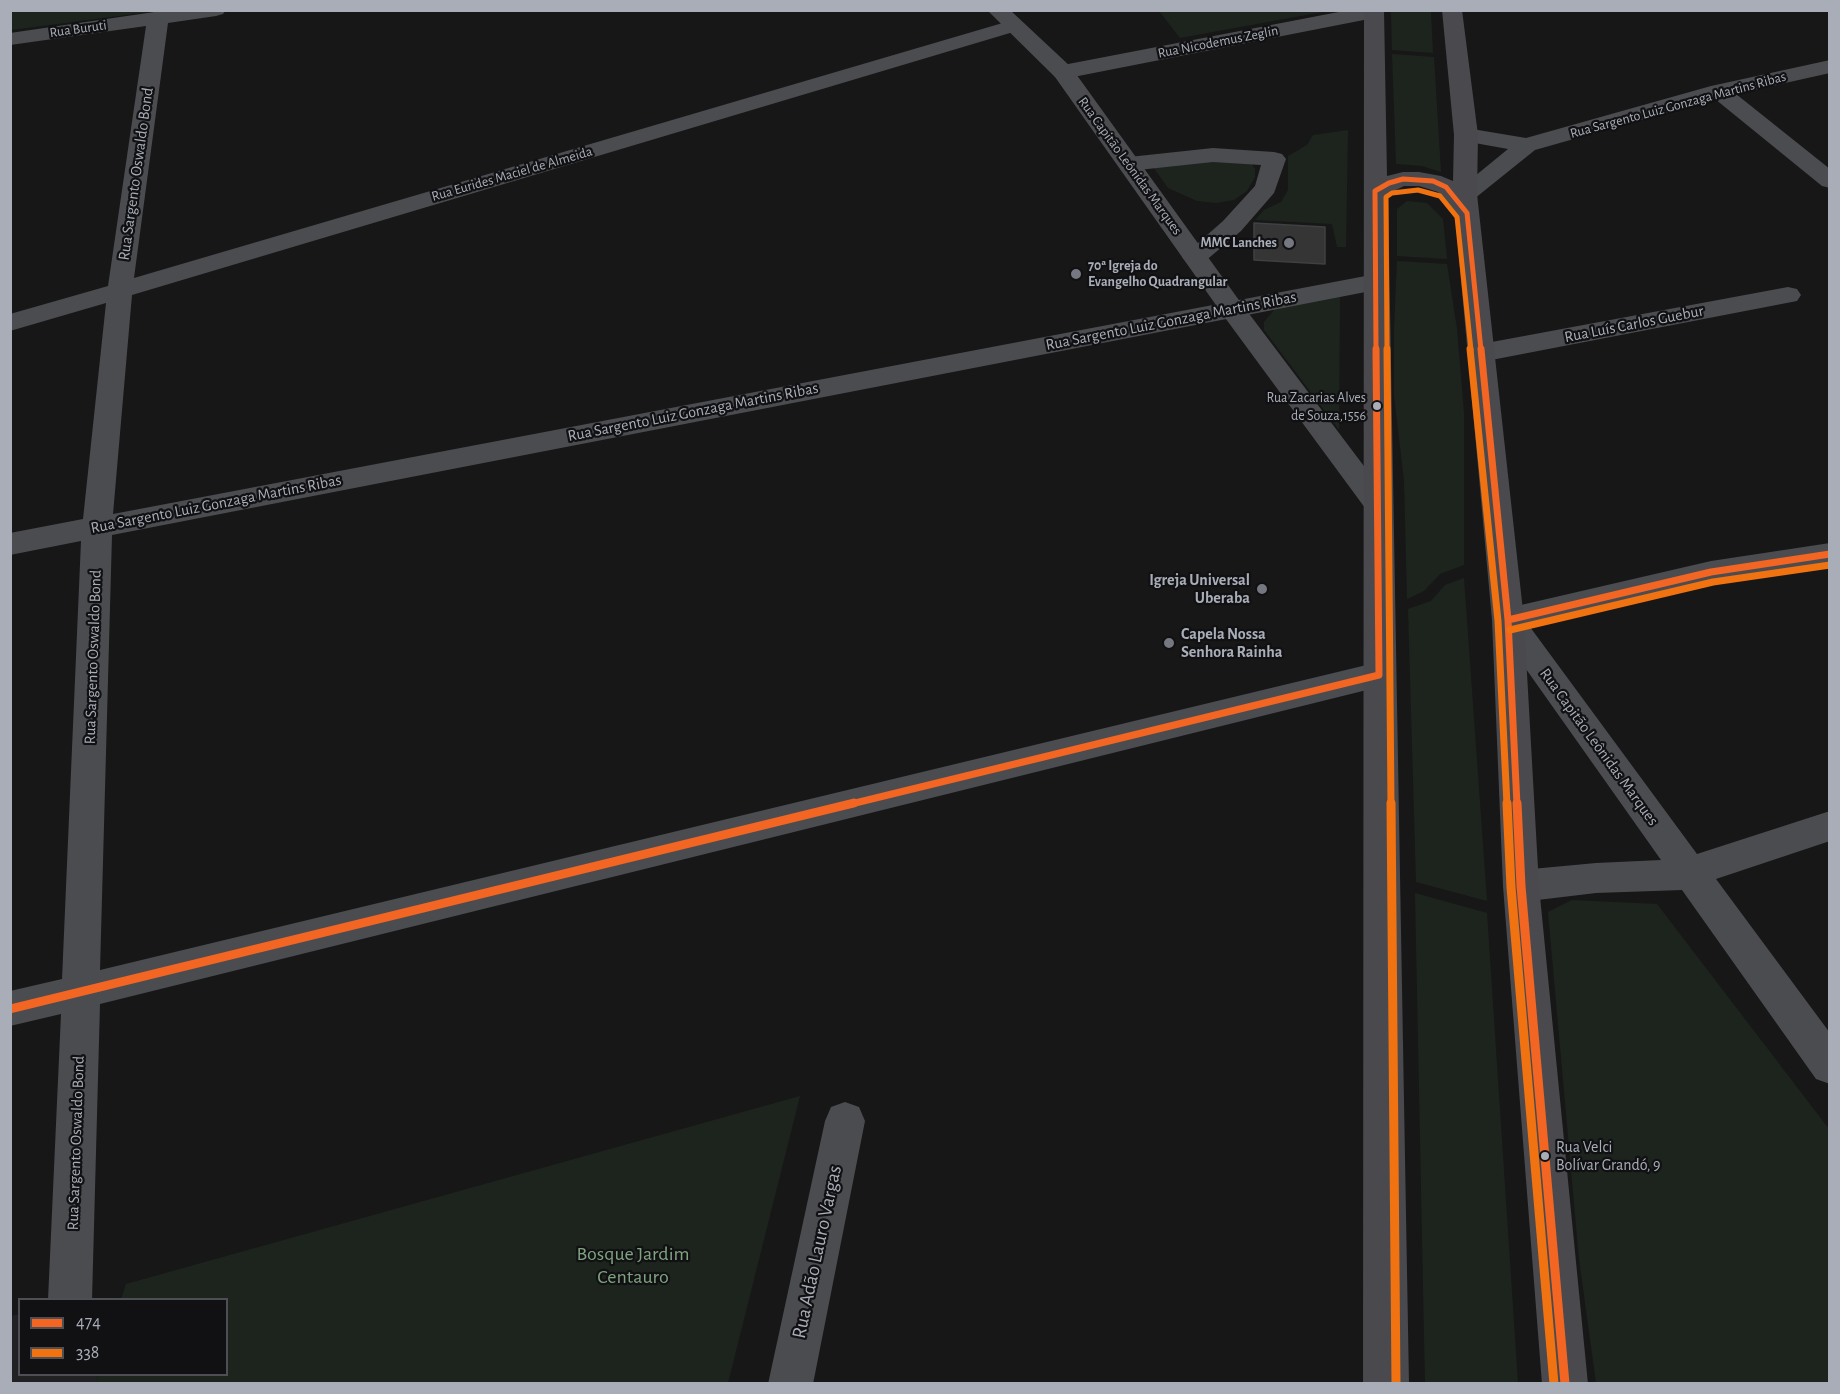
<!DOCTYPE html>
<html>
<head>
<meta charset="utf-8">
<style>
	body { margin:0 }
	#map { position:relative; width:1840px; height:1394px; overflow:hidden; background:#171717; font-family:"Alegreya Sans",sans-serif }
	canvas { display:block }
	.frame { position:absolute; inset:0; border:12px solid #a8adb8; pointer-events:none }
	.legend { position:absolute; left:18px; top:1298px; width:210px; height:78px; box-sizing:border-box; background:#111113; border:2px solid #4d4f55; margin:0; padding:8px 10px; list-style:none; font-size:18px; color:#a8adb8 }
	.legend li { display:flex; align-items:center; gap:12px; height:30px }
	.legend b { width:30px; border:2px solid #4d4f55 }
</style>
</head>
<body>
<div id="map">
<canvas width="1840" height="1394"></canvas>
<div class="frame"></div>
<ul class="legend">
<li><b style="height:8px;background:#f26522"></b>474</li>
<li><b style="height:8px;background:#f17210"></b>338</li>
</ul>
</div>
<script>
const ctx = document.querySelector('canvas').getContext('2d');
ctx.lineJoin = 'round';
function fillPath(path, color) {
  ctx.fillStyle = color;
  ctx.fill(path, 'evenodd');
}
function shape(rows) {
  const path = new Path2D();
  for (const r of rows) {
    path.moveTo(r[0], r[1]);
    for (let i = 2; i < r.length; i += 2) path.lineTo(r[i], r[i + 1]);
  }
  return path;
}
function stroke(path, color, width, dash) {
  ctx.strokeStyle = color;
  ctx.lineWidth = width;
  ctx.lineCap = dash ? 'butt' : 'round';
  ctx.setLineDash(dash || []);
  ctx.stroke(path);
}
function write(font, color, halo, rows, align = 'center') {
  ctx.font = font + ' "Alegreya Sans",sans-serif';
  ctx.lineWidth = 4.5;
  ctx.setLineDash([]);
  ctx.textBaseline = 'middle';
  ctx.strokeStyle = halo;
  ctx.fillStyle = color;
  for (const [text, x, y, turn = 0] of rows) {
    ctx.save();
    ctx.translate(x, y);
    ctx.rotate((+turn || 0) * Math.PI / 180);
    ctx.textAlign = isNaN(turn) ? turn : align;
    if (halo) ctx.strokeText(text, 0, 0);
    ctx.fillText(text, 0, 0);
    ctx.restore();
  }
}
fillPath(shape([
	[19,1314,20,1374,98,1375,96,1383,11,1383,11,1316]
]), '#212123');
fillPath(shape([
	[11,10,157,10,157,11,11,30],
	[1159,11,1328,11,1180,38],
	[1391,11,1431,11,1433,53,1392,50],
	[1392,54,1434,57,1441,172,1422,166,1396,164],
	[1348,130,1346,247,1337,247,1332,224,1255,220,1264,210,1281,202,1288,190,1288,156,1307,145,1313,135],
	[1195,159,1251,163,1255,169,1255,177,1247,191,1234,200,1216,203,1197,201,1168,188,1151,164],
	[1407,201,1427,203,1443,219,1447,259,1397,256,1397,209],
	[1397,261,1447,264,1457,329,1464,413,1464,565,1440,574,1424,591,1407,599,1404,481,1394,395,1394,329],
	[1331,296,1340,297,1339,430,1264,330,1264,322,1274,310,1284,306],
	[1464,578,1487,901,1416,882,1408,609,1431,601,1445,585],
	[1415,893,1487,913,1518,1383,1425,1383],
	[1572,900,1657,904,1829,1129,1829,1383,1596,1383,1579,1259,1548,912],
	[800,1096,728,1383,96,1383,98,1375,226,1374,226,1300,121,1299,126,1284]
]), '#1d241e');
const building = shape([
	[1254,223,1325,227,1325,264,1254,260,1254,223]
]);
fillPath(building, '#353536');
stroke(building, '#3f4043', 1.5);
fillPath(shape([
	[168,10,226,10,223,14,216,16,168,23,134,278,1006,22,1013,20,1020,22,1024,26,1020,30,132,295,113,514,1376,274,1385,277,1389,282,1385,287,1376,290,112,535,100,970,1379,662,1391,666,1395,675,1391,684,100,1004,92,1300,48,1300,61,1014,10,1026,10,991,62,979,81,541,10,555,10,533,83,519,106,303,10,331,10,314,108,286,146,26,10,45,10,33,168,10],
	[1349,10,1384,12,1381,16,1374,18,1063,79,1055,77,1052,72,1055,67,1063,65,1349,10],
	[1830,60,1830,73,1736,94,1830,169,1830,188,1822,186,1715,99,1535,150,1474,199,1465,201,1456,199,1453,194,1508,149,1458,140,1454,135,1458,130,1466,128,1526,138,1711,86,1830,60],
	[1213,148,1274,152,1282,154,1286,159,1274,193,1241,231,1204,262,1195,265,1186,262,1182,257,1223,221,1255,186,1261,165,1213,162,1129,171,1121,169,1117,164,1121,159,1129,157,1213,148],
	[1788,287,1797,289,1801,295,1797,301,1481,362,1471,359,1468,353,1471,347,1481,344,1788,287],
	[1508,608,1519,612,1697,854,1830,811,1830,841,1716,879,1830,1033,1830,1084,1816,1079,1682,890,1596,893,1521,902,1508,897,1503,886,1508,875,1521,870,1596,863,1661,860,1497,628,1492,620,1497,612,1508,608],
	[845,1102,859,1107,865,1121,813,1384,768,1384,825,1121,831,1107,845,1102]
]), '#4b4c50');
fillPath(shape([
	[987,10,1010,10,1071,67,1241,303,1388,498,1393,505,1388,512,1378,515,1368,512,1223,315,1055,77,987,10],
	[1830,543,1830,565,1711,583,1508,632,1497,628,1492,620,1497,612,1508,608,1711,561,1830,543]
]), '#4b4c50');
fillPath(shape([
	[1364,10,1384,10,1387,176,1403,172,1419,172,1441,176,1453,181,1454,135,1442,10,1462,10,1478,135,1477,194,1524,620,1539,886,1588,1384,1542,1384,1503,886,1492,620,1455,214,1438,192,1419,186,1404,186,1388,194,1409,1384,1363,1384,1364,10]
]), '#4a4a4e');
stroke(shape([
	[1376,350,1375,191,1389,183,1403,179,1433,181,1446,187,1467,213,1481,350]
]), '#f26522', 5);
stroke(shape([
	[1481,349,1508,620,1517,805],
	[1508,620,1711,572,1830,554],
	[847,805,1379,675,1376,349]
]), '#f26522', 7);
stroke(shape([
	[1517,803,1521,886,1565,1384],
	[10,1009,854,803]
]), '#f26522', 9);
stroke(shape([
	[1387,350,1386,197,1392,193,1418,190,1440,196,1457,217,1471,350]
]), '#f17210', 5);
stroke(shape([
	[1387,349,1391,805],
	[1470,349,1498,621,1507,805],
	[1510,630,1713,582,1830,565]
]), '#f17210', 7);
stroke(shape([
	[1391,803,1396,1384],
	[1507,803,1511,887,1554,1384]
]), '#f17210', 9);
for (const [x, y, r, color] of [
	[1289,243,6,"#757880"],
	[1076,274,6,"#757880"],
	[1377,406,5,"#a8adb8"],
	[1262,589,6,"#757880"],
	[1169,643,6,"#757880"],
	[1545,1156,5,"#a8adb8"]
]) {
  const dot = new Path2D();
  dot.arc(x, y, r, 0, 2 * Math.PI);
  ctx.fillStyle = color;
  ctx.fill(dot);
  stroke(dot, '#111113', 2);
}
write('14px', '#a8adb8', '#111113', [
	["Rua Buruti",78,29,-8],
	["Rua Nicodemus Zeglin",1218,42,-11],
	["Rua Sargento Luiz Gonzaga Martins Ribas",1678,105,-15],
	["Rua Capitão Leônidas Marques",1130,166,54],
	["Rua Eurides Maciel de Almeida",512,174,-16]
]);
write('bold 14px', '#a8adb8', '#111113', [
	["MMC Lanches",1277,243],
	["70ª Igreja do",1088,266,"left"],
	["Evangelho Quadrangular",1088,282,"left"]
], 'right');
write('14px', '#a8adb8', '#111113', [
	["Rua Zacarias Alves",1366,398],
	["de Souza,1556",1366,416]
], 'right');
write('16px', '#a8adb8', '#111113', [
	["Rua Sargento Oswaldo Bond",136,174,-82],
	["Rua Sargento Luiz Gonzaga Martins Ribas",1171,321,-11],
	["Rua Luís Carlos Guebur",1634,324,-11],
	["Rua Sargento Luiz Gonzaga Martins Ribas",693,412,-11],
	["Rua Sargento Luiz Gonzaga Martins Ribas",216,504,-11],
	["Rua Sargento Oswaldo Bond",93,657,-88],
	["Rua Capitão Leônidas Marques",1599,747,54],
	["Rua Sargento Oswaldo Bond",76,1143,-88]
]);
write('bold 16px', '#a8adb8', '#111113', [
	["Igreja Universal",1250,580],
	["Uberaba",1250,598],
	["Capela Nossa",1181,634,"left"],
	["Senhora Rainha",1181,652,"left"]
], 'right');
write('16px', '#a8adb8', '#111113', [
	["Rua Velci",1556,1147],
	["Bolívar Grandó, 9",1556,1165]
], 'left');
write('20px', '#a8adb8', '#111113', [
	["Rua Adão Lauro Vargas",817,1252,-78]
]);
write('20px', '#7fa381', '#111113', [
	["Bosque Jardim",633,1254],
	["Centauro",633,1277]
]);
</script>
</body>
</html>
